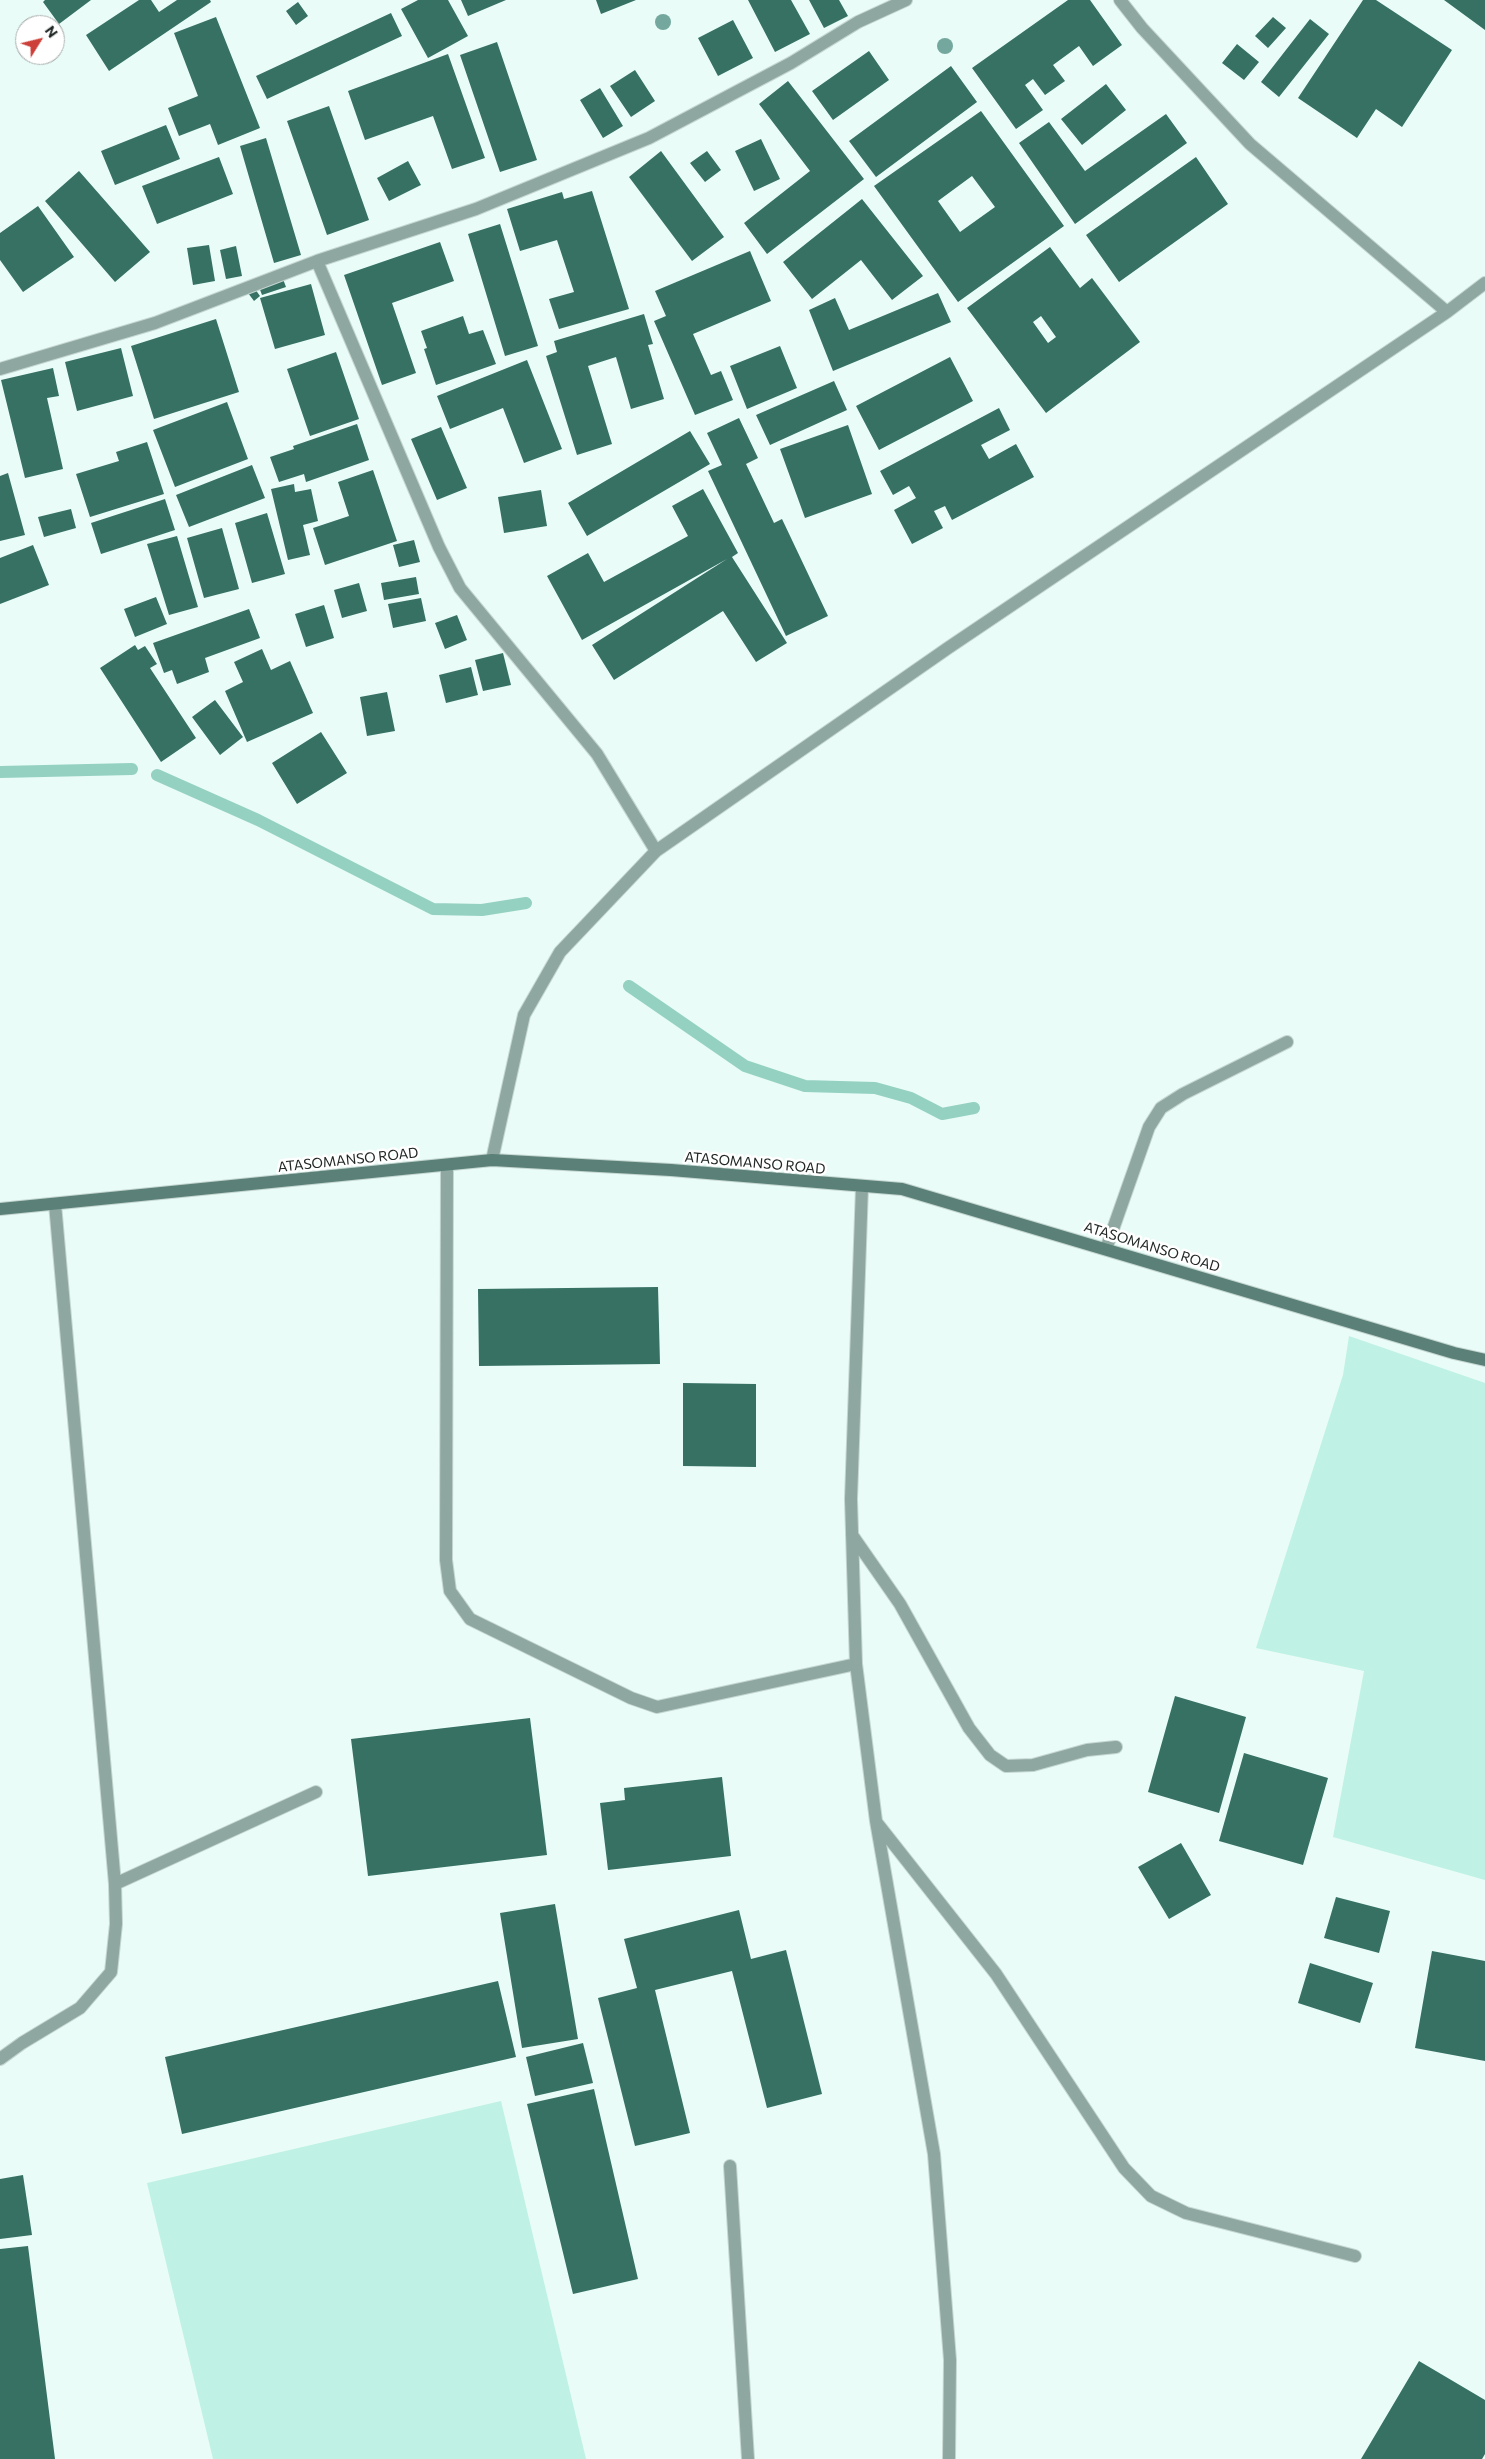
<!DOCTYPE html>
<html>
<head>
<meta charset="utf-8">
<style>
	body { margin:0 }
	#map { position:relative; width:1485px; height:2459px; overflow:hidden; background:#e9fcf7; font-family:Commissioner,sans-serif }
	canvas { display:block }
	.north { position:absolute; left:15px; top:15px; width:50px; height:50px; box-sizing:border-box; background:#fff; border:1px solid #a6a9a8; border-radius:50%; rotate:54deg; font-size:14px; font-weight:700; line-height:20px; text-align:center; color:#212826 }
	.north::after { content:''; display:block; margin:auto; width:18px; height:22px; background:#cd3f39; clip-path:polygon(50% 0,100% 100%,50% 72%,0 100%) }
</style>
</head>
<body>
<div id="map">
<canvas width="1485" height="2459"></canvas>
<div class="north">N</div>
</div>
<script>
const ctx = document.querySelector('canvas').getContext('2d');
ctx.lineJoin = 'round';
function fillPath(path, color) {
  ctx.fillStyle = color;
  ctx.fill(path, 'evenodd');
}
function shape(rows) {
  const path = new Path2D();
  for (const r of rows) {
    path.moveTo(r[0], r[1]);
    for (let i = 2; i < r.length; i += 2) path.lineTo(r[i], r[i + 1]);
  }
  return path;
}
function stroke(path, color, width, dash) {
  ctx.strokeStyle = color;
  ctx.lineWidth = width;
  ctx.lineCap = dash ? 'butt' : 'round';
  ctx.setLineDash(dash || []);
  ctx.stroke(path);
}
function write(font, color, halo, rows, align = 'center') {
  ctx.font = font + ' Commissioner,sans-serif';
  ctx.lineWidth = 5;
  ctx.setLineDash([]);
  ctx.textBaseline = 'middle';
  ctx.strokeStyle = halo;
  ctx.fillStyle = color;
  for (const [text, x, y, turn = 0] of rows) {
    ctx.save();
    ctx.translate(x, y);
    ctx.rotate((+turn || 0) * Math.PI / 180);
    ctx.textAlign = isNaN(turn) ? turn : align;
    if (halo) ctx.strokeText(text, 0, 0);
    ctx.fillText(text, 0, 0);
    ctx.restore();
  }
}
fillPath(shape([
	[1349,1336,1485,1383,1485,1880,1333,1837,1364,1671,1256,1648,1343,1375],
	[501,2101,586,2459,213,2459,147,2183]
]), '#bff2e4');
stroke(shape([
	[0,772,132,769],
	[157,775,258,820,433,909,482,910,526,903],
	[629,986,745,1066,805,1086,875,1088,911,1098,942,1114,974,1108]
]), '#94d1c1', 12);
fillPath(shape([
	[45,0,91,0,59,24,43,2],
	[139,0,151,0,159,12,177,0,210,0,211,2,109,71,86,35],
	[418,0,448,0,468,36,428,58,401,9],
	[461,0,506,0,468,16],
	[596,0,636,0,601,14],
	[748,0,791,0,810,34,775,52],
	[809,0,839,0,848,16,824,28],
	[1068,0,1090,0,1122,45,1093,66,1079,46,1053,65,1065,81,1045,95,1033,79,1025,85,1043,110,1016,129,972,68],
	[1363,0,1376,0,1452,50,1402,127,1376,109,1357,138,1298,98],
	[1444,0,1485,0,1485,30],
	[298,2,308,16,296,25,286,11],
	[391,13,402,36,267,99,256,76],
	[216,17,260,128,218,145,210,124,179,136,168,108,198,96,174,33],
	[1273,17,1286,28,1268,48,1255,36],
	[1310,19,1329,34,1279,97,1261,82],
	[733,20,753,58,718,76,698,38],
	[497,42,537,160,500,172,460,55],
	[1237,44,1259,62,1244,80,1222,63],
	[869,51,889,80,833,120,812,91],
	[448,54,485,158,452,169,433,116,365,140,348,91],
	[951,66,977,102,876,177,849,141],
	[635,70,655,101,631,117,610,86],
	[788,81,864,179,767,254,744,223,810,171,759,104],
	[1106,84,1126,110,1082,145,1061,119],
	[600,88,623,126,603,138,580,100],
	[329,106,369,220,327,235,287,121],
	[981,111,1064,226,958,302,874,186],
	[972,176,995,207,960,232,938,201],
	[1166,114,1187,143,1075,224,1019,143,1049,122,1085,171],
	[166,125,180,159,115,185,101,151],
	[266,138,301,255,274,263,240,146],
	[761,139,780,179,754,191,735,151],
	[661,151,724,237,692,261,629,177],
	[707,151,721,170,705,182,690,163],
	[219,157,233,194,157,224,142,186],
	[1196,157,1228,204,1119,282,1086,235],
	[408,161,421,185,389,201,377,178],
	[79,171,150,252,115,282,45,201],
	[592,191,629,309,559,329,549,299,574,292,557,240,520,251,507,209,562,192,564,199],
	[862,199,923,276,892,300,861,260,812,299,783,262],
	[38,206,74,257,23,292,0,260,0,233],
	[500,224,538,346,505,356,468,234],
	[440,242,454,281,392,303,416,373,382,385,344,275],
	[209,245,215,281,193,285,187,248],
	[236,246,242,276,226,279,220,250],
	[1050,247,1080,288,1092,278,1140,342,1046,413,967,308],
	[1041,316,1056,337,1048,343,1033,322],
	[750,251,771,301,693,334,711,375,721,371,733,400,695,415,654,321,666,316,655,291],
	[283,279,286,287,262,295,259,287],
	[311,284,325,335,275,349,260,298],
	[255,289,260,296,254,301,248,293],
	[938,293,951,322,833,371,809,310,835,298,849,330],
	[644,314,653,344,648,345,664,399,631,409,616,357,588,366,612,444,577,455,546,356,557,352,554,341],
	[463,316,469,334,483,330,496,364,436,385,424,349,427,348,421,331],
	[216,319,239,392,154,419,131,346],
	[780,346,797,388,747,409,730,366],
	[121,348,133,396,77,411,65,362],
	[336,352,359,419,310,436,287,369],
	[950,357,973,401,879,450,856,406],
	[527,360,562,449,524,463,503,408,450,429,437,396],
	[53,368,59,396,47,398,63,469,25,478,1,380],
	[834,381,847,410,770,445,756,415],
	[227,402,248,459,175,487,153,430],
	[999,408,1010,430,981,445,989,459,1016,444,1034,477,952,520,945,506,934,511,943,528,912,544,894,510,916,498,909,486,893,495,880,471],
	[739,418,758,458,746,464,774,523,782,519,828,616,786,636,708,471,722,465,707,433],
	[357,424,369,460,306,482,304,474,279,482,270,457,294,449,293,446],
	[848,425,872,494,805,518,780,449],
	[441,427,467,488,437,500,411,439],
	[690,431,710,464,587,536,568,503],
	[147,442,164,494,90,517,76,474,119,461,116,452],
	[252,465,265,498,189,527,176,495],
	[373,470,397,541,325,565,313,528,349,516,338,482],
	[8,473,25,535,0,541,0,476],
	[294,484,295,492,311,489,318,521,303,525,310,555,288,560,271,489],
	[703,489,738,553,732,557,787,643,756,662,723,611,614,680,592,645,727,559,582,640,547,576,588,553,604,582,688,536,672,506],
	[541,490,547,526,504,533,498,497],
	[165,499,175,530,101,554,91,523],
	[71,509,76,528,44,537,38,517],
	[267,513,285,574,252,583,235,523],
	[222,528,239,589,204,598,187,538],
	[177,536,198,607,169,615,147,544],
	[414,540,420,562,399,567,393,545],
	[33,545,49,585,0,604,0,558],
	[416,577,419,594,384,600,381,583],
	[359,583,367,611,342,618,334,590],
	[156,597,167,624,135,637,124,609],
	[421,598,426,621,393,628,388,604],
	[324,605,334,638,306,647,295,614],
	[249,609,260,638,205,658,209,672,177,684,172,670,164,673,153,643],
	[457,615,467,640,445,649,435,623],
	[135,645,138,650,145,646,157,664,150,668,196,738,161,762,100,668],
	[262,649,271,670,290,661,313,713,247,742,225,691,243,682,234,662],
	[503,653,511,685,483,691,475,660],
	[471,667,478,695,446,703,439,675],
	[387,692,395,731,367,736,360,697],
	[215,700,243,737,220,755,192,717],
	[321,732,347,773,297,804,272,763],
	[658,1287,660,1364,479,1366,478,1289],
	[683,1383,756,1384,756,1467,683,1466],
	[1175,1696,1246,1717,1219,1813,1148,1792],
	[530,1718,547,1855,368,1876,351,1739],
	[1244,1753,1328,1778,1303,1865,1219,1841],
	[722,1777,731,1856,608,1870,600,1803,625,1800,624,1788],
	[1181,1843,1211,1895,1169,1919,1138,1867],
	[1336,1897,1390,1911,1379,1953,1324,1938],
	[555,1904,578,2039,522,2048,500,1913],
	[739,1910,751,1959,786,1950,822,2094,767,2108,732,1971,655,1990,690,2133,635,2146,598,1998,637,1988,624,1939],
	[1432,1951,1485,1961,1485,2061,1415,2048],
	[1310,1963,1373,1983,1360,2023,1298,2003],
	[498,1981,516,2057,182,2134,165,2057],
	[583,2043,593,2083,535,2096,526,2057],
	[594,2089,638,2279,573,2294,527,2104],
	[23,2175,32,2235,0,2239,0,2179],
	[28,2246,55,2459,0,2459,0,2249],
	[1419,2361,1485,2400,1485,2454,1482,2459,1361,2459]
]), '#367164');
const lane = shape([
	[1106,1249,1149,1127,1161,1108,1183,1094,1287,1042],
	[115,1884,316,1792],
	[730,2166,748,2459]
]);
const street = shape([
	[1120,0,1142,28,1250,144,1447,312],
	[317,261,439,547,460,588,597,754,656,851],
	[0,369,155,323,317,261,476,209,649,138,791,63,858,22,906,0],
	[492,1160,524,1015,560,952,656,851,948,648,1447,312,1485,283],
	[447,1165,446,1560,450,1591,470,1619,631,1698,657,1707,856,1664],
	[862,1187,851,1499,856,1664,876,1821,934,2154,950,2360,949,2459],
	[852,1535,900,1604,969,1728,990,1755,1006,1766,1033,1765,1087,1750,1116,1747],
	[877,1823,996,1974,1124,2168,1151,2196,1186,2213,1355,2256],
	[0,2059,22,2043,80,2008,111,1972,116,1924,115,1884,55,1204]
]);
const secondary = shape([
	[0,1209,492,1160,671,1170,902,1189,1454,1353,1485,1360]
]);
stroke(lane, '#c5d6d1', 14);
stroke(street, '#c5d6d1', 14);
stroke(secondary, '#c5d6d1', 14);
stroke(lane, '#8ea7a0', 12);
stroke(street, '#8ea7a0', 12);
stroke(secondary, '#5a8077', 12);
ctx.fillStyle = '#74a89e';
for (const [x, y] of [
	[663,22],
	[945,46]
]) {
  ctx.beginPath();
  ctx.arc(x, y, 8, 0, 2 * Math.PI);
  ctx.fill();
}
write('14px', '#212826', '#fff', [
	["ATASOMANSO ROAD",348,1160,-6],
	["ATASOMANSO ROAD",755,1163,5],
	["ATASOMANSO ROAD",1152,1247,17]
]);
</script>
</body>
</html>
